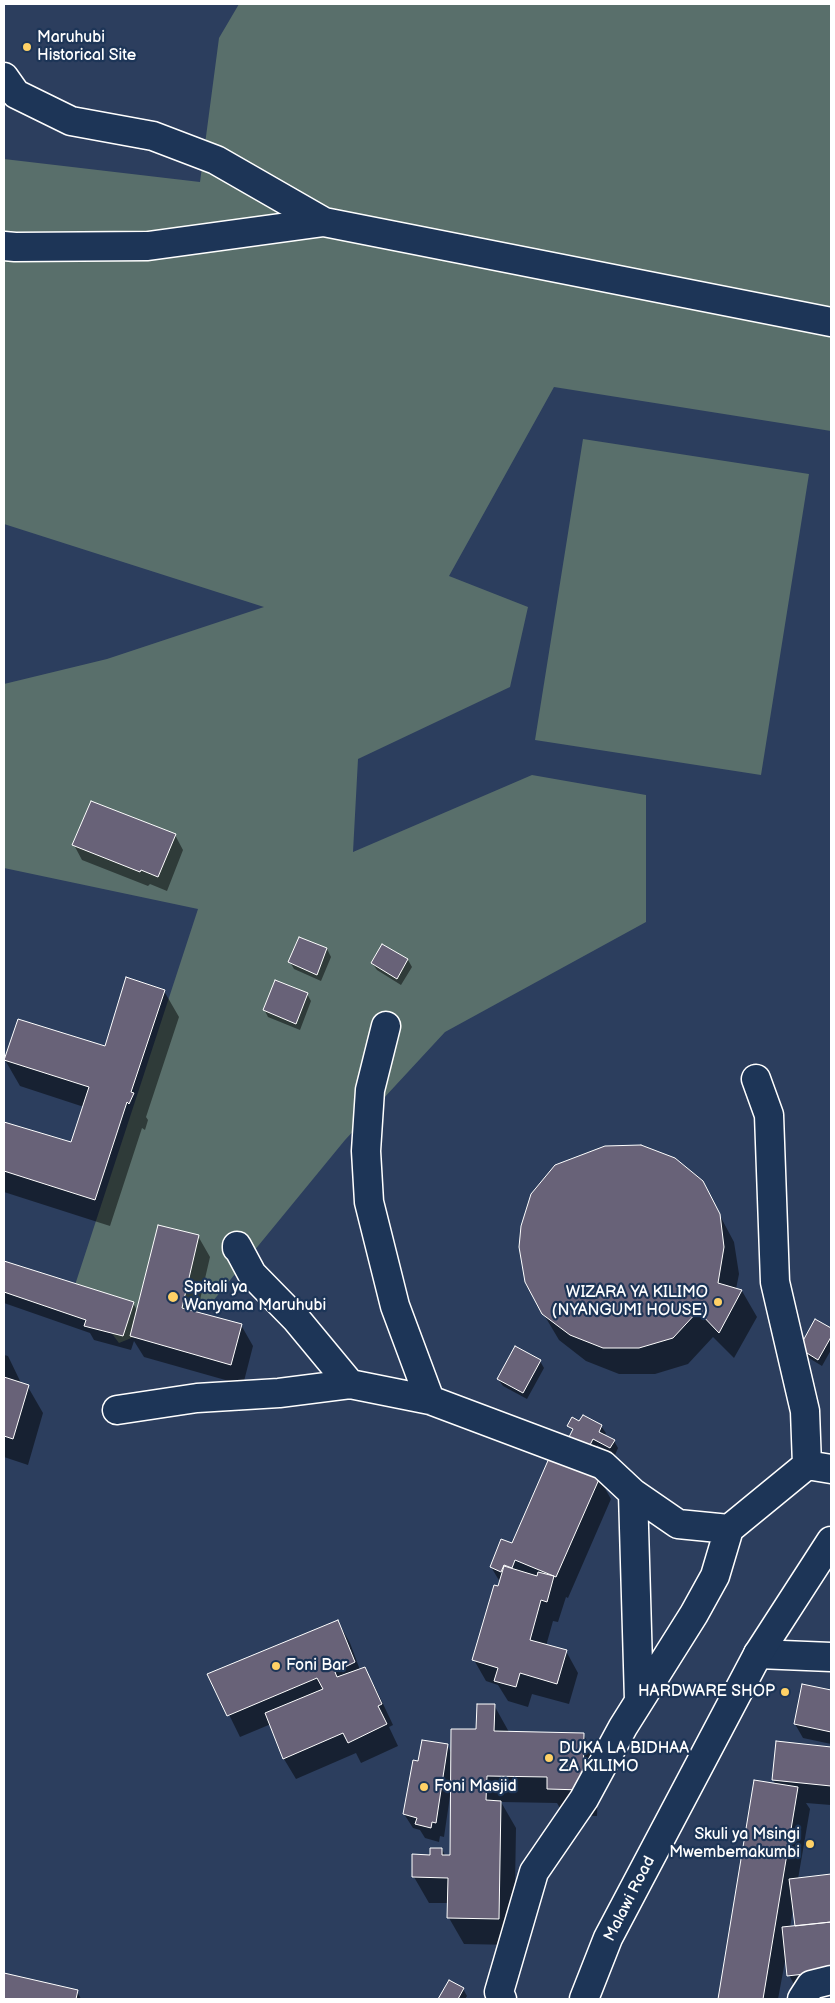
<!DOCTYPE html>
<html>
<head>
<meta charset="utf-8">
<style>
	body { margin:0 }
	#map { position:relative; width:835px; height:2003px; overflow:hidden; background:#2c3e5e; font-family:"Balsamiq Sans",sans-serif }
	canvas { display:block }
	.frame { position:absolute; inset:0; border:5px solid #fff; pointer-events:none }
</style>
</head>
<body>
<div id="map">
<canvas width="835" height="2003"></canvas>
<div class="frame"></div>
</div>
<script>
const ctx = document.querySelector('canvas').getContext('2d');
ctx.lineJoin = 'round';
function fillPath(path, color) {
  ctx.fillStyle = color;
  ctx.fill(path, 'evenodd');
}
function shape(rows) {
  const path = new Path2D();
  for (const r of rows) {
    path.moveTo(r[0], r[1]);
    for (let i = 2; i < r.length; i += 2) path.lineTo(r[i], r[i + 1]);
  }
  return path;
}
function stroke(path, color, width, dash) {
  ctx.strokeStyle = color;
  ctx.lineWidth = width;
  ctx.lineCap = dash ? 'butt' : 'round';
  ctx.setLineDash(dash || []);
  ctx.stroke(path);
}
function write(font, color, halo, rows, align = 'center') {
  ctx.font = font + ' "Balsamiq Sans",sans-serif';
  ctx.lineWidth = 4.5;
  ctx.setLineDash([]);
  ctx.textBaseline = 'middle';
  ctx.strokeStyle = halo;
  ctx.fillStyle = color;
  for (const [text, x, y, turn = 0] of rows) {
    ctx.save();
    ctx.translate(x, y);
    ctx.rotate((+turn || 0) * Math.PI / 180);
    ctx.textAlign = isNaN(turn) ? turn : align;
    if (halo) ctx.strokeText(text, 0, 0);
    ctx.fillText(text, 0, 0);
    ctx.restore();
  }
}
fillPath(shape([
	[239,4,831,4,831,431,554,387,449,576,528,607,510,687,358,759,353,852,532,775,646,795,646,922,445,1032,345,1140,208,1307,119,1343,75,1285,198,909,4,868,4,684,107,659,264,607,4,524,4,159,200,182,219,38],
	[583,439,809,474,761,775,535,740]
]), '#596f6b');
fillPath(shape([
	[175,835,183,850,167,891,150,884,148,886,82,860,74,845],
	[300,939,327,949,331,957,321,981,294,969,290,962],
	[382,946,408,960,412,967,401,985,377,970,372,963],
	[164,991,179,1017,146,1117,148,1120,145,1130,142,1128,110,1226,4,1192,4,1123,71,1144,84,1107,20,1086,5,1060,105,1047],
	[307,994,311,1001,300,1030,268,1017,264,1009],
	[702,1182,734,1242,739,1274,736,1289,742,1291,757,1317,734,1358,713,1337,688,1364,655,1374,619,1374,586,1361,559,1340,543,1313],
	[198,1236,210,1257,197,1313,241,1325,253,1346,243,1385,144,1357,134,1341,131,1350,94,1340,90,1333,4,1303,4,1262,133,1303,138,1312],
	[816,1321,831,1329,831,1350,822,1366,804,1355],
	[4,1355,8,1356,22,1385,28,1387,43,1413,28,1465,4,1457],
	[540,1361,544,1368,527,1399,503,1386,498,1379],
	[583,1417,601,1426,606,1433,604,1436,614,1441,618,1448,615,1455,597,1445,593,1453,574,1444,570,1437,573,1432,569,1426,579,1422],
	[599,1478,611,1499,568,1598,566,1597,558,1622,553,1621,546,1646,566,1651,578,1673,569,1704,532,1694,528,1707,508,1701,498,1685,486,1681,474,1660,500,1582,491,1567,513,1544],
	[338,1622,350,1643,360,1670,364,1668,376,1689,393,1725,389,1727,398,1746,361,1763,356,1753,296,1779,284,1759,271,1724,240,1737,209,1674],
	[803,1685,831,1691,831,1744,803,1738,795,1724],
	[494,1705,509,1732,583,1734,599,1760,597,1816,564,1815,557,1803,501,1802,516,1828,514,1945,464,1944,449,1918,449,1903,429,1903,414,1877,431,1856,442,1849,446,1857,451,1857,452,1796,450,1796,444,1837,440,1836,439,1842,425,1838,420,1830,413,1828,404,1814,419,1763,447,1745,452,1754,478,1731],
	[777,1742,831,1748,831,1805,806,1803,810,1809,798,1879,831,1875,831,1999,830,1986,797,1990,789,1975,786,1956,778,1999,719,1999,755,1781,776,1785,773,1780],
	[793,1909,796,1927,790,1928],
	[4,1974,77,1991,81,1999,4,1999],
	[449,1982,463,1989,467,1996,465,1999,439,1999]
]), '#0007');
const building = shape([
	[91,801,176,834,158,877,141,870,140,872,72,845,91,801],
	[299,937,327,948,317,975,288,962,299,937],
	[382,944,408,959,397,979,371,963,382,944],
	[126,977,165,990,131,1092,134,1093,129,1104,127,1102,95,1200,4,1171,4,1122,71,1142,89,1087,4,1060,18,1019,105,1046,126,977],
	[275,980,308,993,296,1024,263,1010,275,980],
	[641,1145,675,1158,703,1181,720,1214,724,1247,718,1283,742,1290,719,1333,698,1311,673,1338,639,1348,603,1348,570,1335,542,1314,525,1282,519,1247,521,1226,531,1194,555,1165,605,1146,641,1145],
	[158,1225,199,1235,182,1308,242,1324,231,1365,130,1336,158,1225],
	[4,1261,134,1302,123,1336,84,1326,86,1320,4,1292,4,1261],
	[815,1319,831,1328,831,1337,818,1360,799,1348,815,1319],
	[515,1346,541,1360,523,1393,497,1379,515,1346],
	[4,1377,29,1385,13,1439,4,1436,4,1377],
	[583,1415,602,1425,599,1432,615,1440,610,1448,593,1439,589,1447,569,1437,573,1429,567,1426,572,1417,579,1421,583,1415],
	[550,1456,600,1477,556,1577,515,1560,512,1568,504,1565,501,1572,490,1567,501,1539,512,1543,550,1456],
	[504,1566,537,1576,538,1572,554,1576,547,1602,541,1600,530,1640,567,1650,557,1684,520,1673,516,1687,494,1681,498,1668,472,1660,494,1585,498,1586,504,1566],
	[338,1620,355,1662,335,1672,337,1677,365,1667,382,1704,378,1706,387,1724,348,1743,343,1733,283,1759,265,1713,323,1689,317,1678,227,1716,207,1674,338,1620],
	[802,1684,831,1690,831,1732,794,1724,802,1684],
	[477,1704,495,1704,494,1731,584,1733,583,1790,547,1789,547,1777,487,1776,486,1800,501,1801,499,1919,447,1918,448,1878,412,1877,412,1854,430,1855,430,1848,442,1848,442,1855,450,1855,451,1729,476,1729,477,1704],
	[422,1740,448,1744,436,1823,432,1822,431,1828,415,1824,417,1818,403,1814,413,1760,418,1761,422,1740],
	[776,1741,831,1747,831,1786,772,1780,776,1741],
	[754,1780,798,1787,763,1999,718,1999,754,1780],
	[831,1874,831,1922,795,1926,789,1879,831,1874],
	[831,1922,831,1971,787,1976,782,1927,831,1922],
	[4,1973,78,1990,76,1999,4,1999,4,1973],
	[449,1980,464,1988,458,1999,438,1999,449,1980]
]);
fillPath(building, '#686278');
stroke(building, '#fff', 1);
const minor = shape([
	[4,77,16,94,71,121,153,136,216,160,324,222,831,322],
	[4,246,15,247,148,246,324,222],
	[386,1026,370,1090,366,1151,369,1202,395,1306,430,1400],
	[756,1079,769,1115,775,1282,805,1411,807,1465],
	[237,1248,237,1246,252,1274,297,1320,350,1384,430,1400,603,1465,633,1493,678,1524,729,1529,807,1465,831,1469],
	[117,1410,197,1398,279,1393,350,1384],
	[633,1493,639,1700],
	[758,1654,831,1657],
	[502,1999,499,1992,534,1872,584,1799,623,1727,694,1614,715,1576,729,1529],
	[802,1999,811,1985,831,1980]
]);
const major = shape([
	[584,1999,608,1938,758,1654,831,1541]
]);
stroke(minor, '#fff', 31);
stroke(major, '#fff', 31);
stroke(minor, '#1d3557', 28);
stroke(major, '#1d3557', 28);
for (const [x, y, r, color] of [
	[27,47,5,"#ffd166"],
	[173,1297,6,"#ffd166"],
	[718,1302,5,"#ffd166"],
	[276,1666,5,"#ffd166"],
	[785,1692,5,"#ffd166"],
	[549,1758,5,"#ffd166"],
	[424,1787,5,"#ffd166"],
	[810,1844,5,"#ffd166"]
]) {
  const dot = new Path2D();
  dot.arc(x, y, r, 0, 2 * Math.PI);
  ctx.fillStyle = color;
  ctx.fill(dot);
  stroke(dot, '#1d3557', 2);
}
write('16px', '#fff', '#1d3557', [
	["Maruhubi",37,38],
	["Historical Site",37,56],
	["Spitali ya",184,1288],
	["Wanyama Maruhubi",184,1306],
	["WIZARA YA KILIMO",708,1293,"right"],
	["(NYANGUMI HOUSE)",708,1311,"right"],
	["Foni Bar",286,1666],
	["HARDWARE SHOP",775,1692,"right"],
	["DUKA LA BIDHAA",559,1749],
	["ZA KILIMO",559,1767],
	["Foni Masjid",434,1787],
	["Skuli ya Msingi",800,1835,"right"],
	["Mwembemakumbi",800,1853,"right"]
], 'left');
write('16px', '#fff', '#1d3557', [
	["Malawi Road",630,1899,-63]
]);
</script>
</body>
</html>
